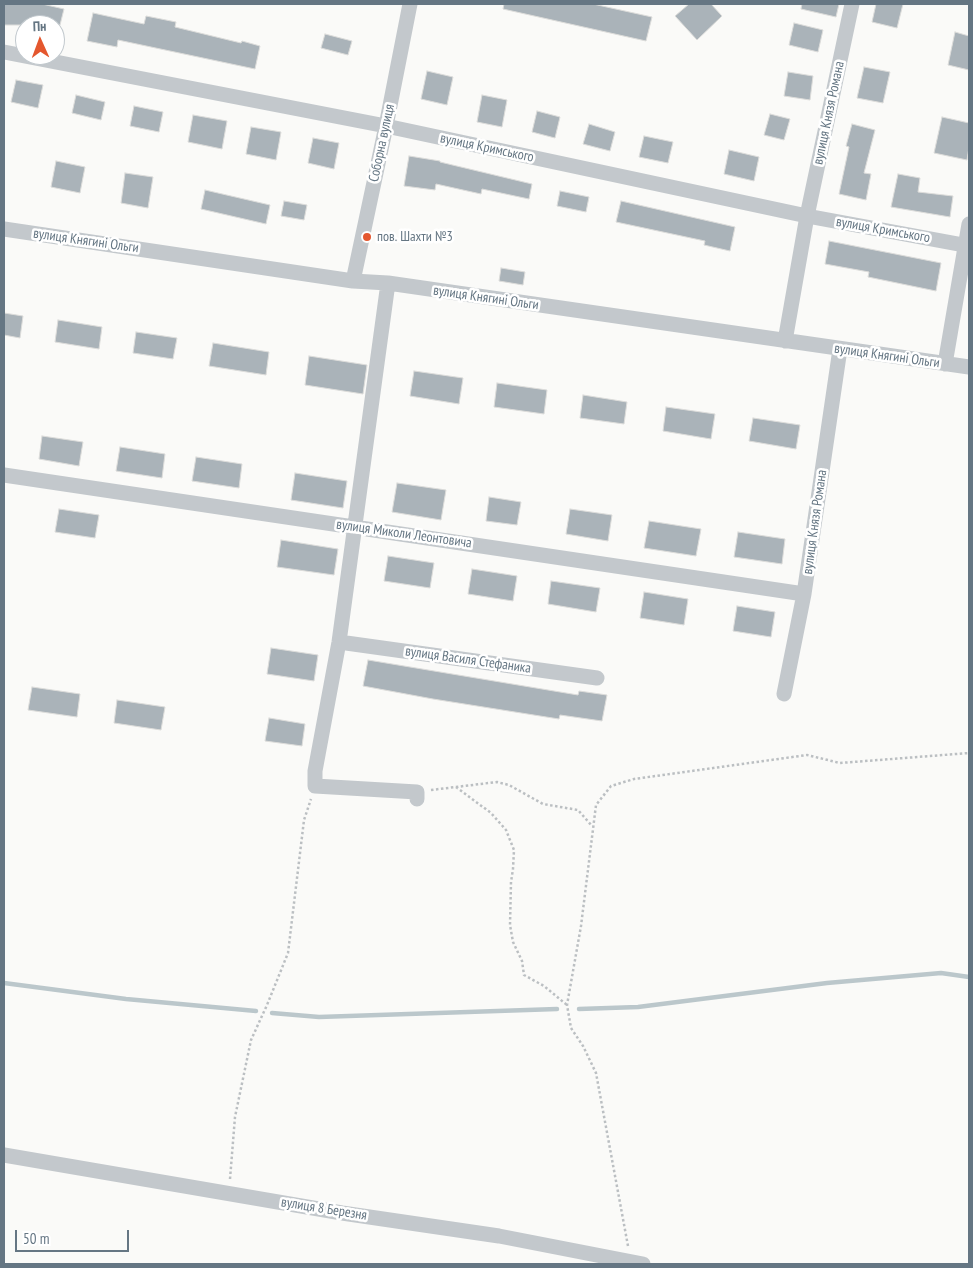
<!DOCTYPE html>
<html>
<head>
<meta charset="utf-8">
<style>
	body { margin:0 }
	#map { position:relative; width:973px; height:1268px; overflow:hidden; background:#fafaf8; font-family:"PT Sans Narrow",sans-serif }
	canvas { display:block }
	.frame { position:absolute; inset:0; border:5px solid #657683; pointer-events:none }
	.north { position:absolute; left:15px; top:15px; width:50px; height:50px; box-sizing:border-box; background:#fff; border:1px solid #c1c8cd; border-radius:50%; rotate:358deg; font-size:14px; font-weight:700; line-height:20px; text-align:center; color:#657683 }
	.north::after { content:''; display:block; margin:auto; width:18px; height:22px; background:#e4572e; clip-path:polygon(50% 0,100% 100%,50% 72%,0 100%) }
	.scale { position:absolute; left:15px; top:1230px; width:114px; height:22px; box-sizing:border-box; border:2px solid #657683; border-top:0; padding-left:6px; font-size:15px; line-height:18px; white-space:nowrap; color:#657683; -webkit-text-stroke:4px #fff; paint-order:stroke }
</style>
</head>
<body>
<div id="map">
<canvas width="973" height="1268"></canvas>
<div class="frame"></div>
<div class="north">Пн</div>
<div class="scale">50 m</div>
</div>
<script>
const ctx = document.querySelector('canvas').getContext('2d');
ctx.lineJoin = 'round';
function shape(rows) {
  const path = new Path2D();
  for (const r of rows) {
    path.moveTo(r[0], r[1]);
    for (let i = 2; i < r.length; i += 2) path.lineTo(r[i], r[i + 1]);
  }
  return path;
}
function stroke(path, color, width, dash) {
  ctx.strokeStyle = color;
  ctx.lineWidth = width;
  ctx.lineCap = dash ? 'butt' : 'round';
  ctx.setLineDash(dash || []);
  ctx.stroke(path);
}
function fillPath(path, color) {
  ctx.fillStyle = color;
  ctx.fill(path, 'evenodd');
}
function write(font, color, halo, rows, align = 'center') {
  ctx.font = font + ' "PT Sans Narrow",sans-serif';
  ctx.lineWidth = 5;
  ctx.setLineDash([]);
  ctx.textBaseline = 'middle';
  ctx.strokeStyle = halo;
  ctx.fillStyle = color;
  for (const [text, x, y, turn = 0] of rows) {
    ctx.save();
    ctx.translate(x, y);
    ctx.rotate((+turn || 0) * Math.PI / 180);
    ctx.textAlign = isNaN(turn) ? turn : align;
    if (halo) ctx.strokeText(text, 0, 0);
    ctx.fillText(text, 0, 0);
    ctx.restore();
  }
}
stroke(shape([
	[4,983,126,999,256,1011],
	[579,1009,638,1007,827,983,941,973,969,977],
	[272,1013,319,1017,557,1009]
]), '#bbc7cb', 4.5);
const building = shape([
	[4,4,42,4,64,9,60,25,4,25,4,4],
	[504,4,593,4,652,17,646,41,503,9,504,4],
	[689,4,711,4,722,16,697,40,675,16,689,4],
	[802,4,839,4,836,17,801,9,802,4],
	[876,4,903,4,897,28,872,22,876,4],
	[93,13,144,24,146,16,176,22,175,27,241,43,242,41,260,46,255,69,118,40,117,47,87,41,93,13],
	[794,23,823,30,818,52,789,45,794,23],
	[955,32,969,36,969,70,948,65,955,32],
	[325,34,352,41,348,55,321,48,325,34],
	[864,67,890,72,883,103,857,98,864,67],
	[427,71,453,77,447,105,421,99,427,71],
	[788,72,813,76,810,100,784,96,788,72],
	[16,80,43,85,38,108,11,102,16,80],
	[76,95,105,102,101,120,72,113,76,95],
	[482,95,507,100,502,127,477,122,482,95],
	[134,106,163,112,159,132,130,126,134,106],
	[537,111,560,117,555,138,532,132,537,111],
	[770,114,790,119,784,140,764,135,770,114],
	[193,115,227,121,222,149,188,142,193,115],
	[942,117,969,123,969,147,967,160,934,153,942,117],
	[589,124,615,132,610,151,583,144,589,124],
	[852,124,875,130,864,173,871,174,866,200,839,194,849,147,846,146,852,124],
	[251,127,281,132,276,160,246,154,251,127],
	[644,136,673,142,668,163,639,157,644,136],
	[313,138,339,143,334,169,308,163,313,138],
	[729,150,759,157,754,181,724,174,729,150],
	[409,156,440,161,440,162,532,184,529,199,482,189,481,194,436,184,435,190,404,186,409,156],
	[56,161,85,167,80,193,51,187,56,161],
	[125,173,153,177,148,208,121,203,125,173],
	[898,174,920,178,918,192,953,196,950,217,891,207,898,174],
	[205,190,270,205,266,224,201,209,205,190],
	[560,191,589,197,586,212,557,206,560,191],
	[284,201,307,205,304,220,281,216,284,201],
	[621,201,735,227,730,251,704,245,705,241,616,222,621,201],
	[829,241,941,263,936,291,868,277,869,272,825,264,829,241],
	[501,268,525,272,523,285,499,281,501,268],
	[4,313,23,316,20,338,4,335,4,313],
	[58,320,102,327,99,349,55,342,58,320],
	[136,332,177,338,173,359,133,353,136,332],
	[213,343,269,352,266,375,209,366,213,343],
	[309,356,367,365,363,394,305,385,309,356],
	[414,371,463,378,459,404,410,396,414,371],
	[497,383,547,390,544,414,494,407,497,383],
	[583,395,627,402,624,424,580,418,583,395],
	[666,407,715,414,711,439,663,431,666,407],
	[753,418,800,425,796,449,749,441,753,418],
	[42,436,83,442,79,466,39,459,42,436],
	[120,447,165,454,162,478,116,471,120,447],
	[196,457,242,464,239,488,192,481,196,457],
	[295,473,347,481,343,508,291,500,295,473],
	[397,483,446,490,441,520,392,512,397,483],
	[489,497,521,502,517,525,486,521,489,497],
	[59,509,99,515,95,538,55,532,59,509],
	[570,509,612,515,608,541,566,534,570,509],
	[649,521,701,529,696,556,644,548,649,521],
	[738,532,785,539,782,564,734,557,738,532],
	[281,540,338,549,334,575,277,567,281,540],
	[388,556,434,563,430,588,384,581,388,556],
	[472,569,517,576,513,601,468,594,472,569],
	[551,581,600,588,596,612,548,604,551,581],
	[644,592,688,599,684,625,640,618,644,592],
	[737,606,775,612,771,637,733,631,737,606],
	[271,648,318,655,314,681,267,674,271,648],
	[368,660,578,695,579,691,607,695,602,721,560,715,559,719,433,699,363,686,368,660],
	[32,687,80,694,77,717,28,710,32,687],
	[117,700,165,707,161,730,114,723,117,700],
	[269,718,305,724,302,746,265,741,269,718]
]);
fillPath(building, '#aab3b9');
stroke(building, '#dcdcda', 1);
stroke(shape([
	[456,787,491,813,506,830,514,850,513,869,511,882,510,925,513,942,522,961,524,975,544,986,567,1005],
	[431,790,497,782,509,785,543,804,578,810,592,826],
	[230,1179,235,1117,251,1040,267,1005,288,953,304,820,311,799],
	[628,1246,596,1073,583,1046,571,1028,567,1005,581,926,596,805,611,786,634,779,807,755,840,763,969,753]
]), '#bbbfc2', 2.5, [2.5, 2.5]);
stroke(shape([
	[4,52,386,126,807,216,969,246],
	[4,229,353,281,388,283,969,367],
	[353,281,386,126,410,4],
	[388,283,339,642,315,771,315,786,417,792,417,799],
	[785,341,807,216,852,4],
	[945,364,969,224],
	[4,475,804,594],
	[339,642,597,678],
	[784,694,804,594,840,349],
	[4,1155,342,1213,499,1236,643,1264]
]), '#c3c8cc', 15);
for (const [x, y, r, color] of [
	[367,237,5,"#e4572e"]
]) {
  const dot = new Path2D();
  dot.arc(x, y, r, 0, 2 * Math.PI);
  ctx.fillStyle = color;
  ctx.fill(dot);
  stroke(dot, '#fff', 2);
}
write('14px', '#657683', '#fff', [
	["вулиця Князя Романа",829,113,-78],
	["Соборна вулиця",382,143,-78],
	["вулиця Кримського",487,148,12],
	["вулиця Кримського",883,230,10],
	["вулиця Княгині Ольги",86,241,8],
	["вулиця Княгині Ольги",486,298,8],
	["вулиця Княгині Ольги",887,356,8],
	["вулиця Князя Романа",815,522,-82],
	["вулиця Миколи Леонтовича",404,534,8],
	["вулиця Василя Стефаника",468,660,8],
	["вулиця 8 Березня",324,1209,9]
]);
write('14px', '#657683', '#fff', [
	["пов. Шахти №3",377,237]
], 'left');
</script>
</body>
</html>
